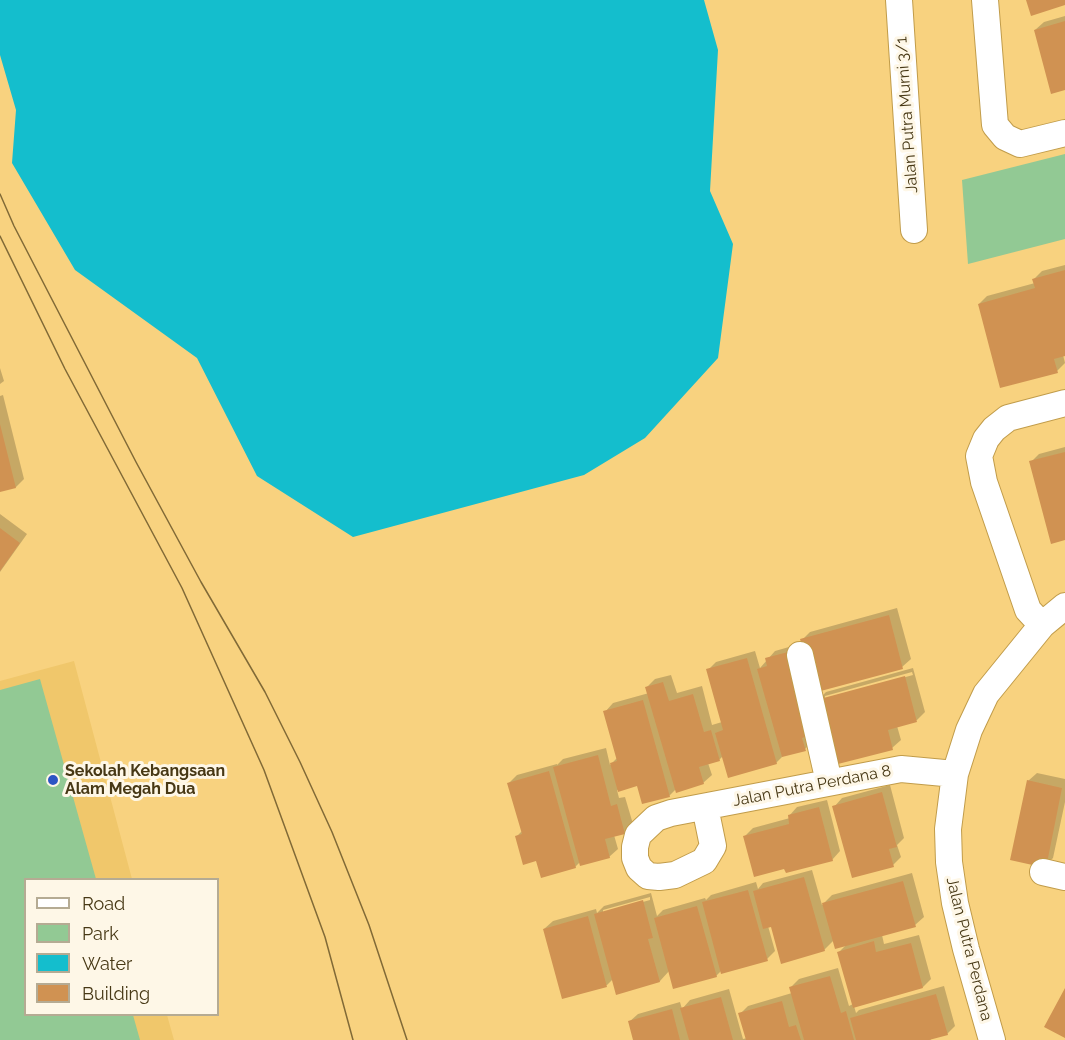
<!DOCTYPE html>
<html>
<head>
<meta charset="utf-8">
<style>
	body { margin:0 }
	#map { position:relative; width:1065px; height:1040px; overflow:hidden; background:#f8d27f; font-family:Raleway,sans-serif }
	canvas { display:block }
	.legend { position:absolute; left:24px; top:878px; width:195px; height:138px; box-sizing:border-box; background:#fef7e7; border:2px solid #b5ab93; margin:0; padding:8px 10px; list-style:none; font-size:18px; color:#473815 }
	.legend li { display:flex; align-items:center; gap:12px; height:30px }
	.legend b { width:30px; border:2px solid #b5ab93 }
</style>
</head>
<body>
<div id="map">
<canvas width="1065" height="1040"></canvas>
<ul class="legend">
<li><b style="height:8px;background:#fff"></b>Road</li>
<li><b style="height:16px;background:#92c994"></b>Park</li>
<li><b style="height:16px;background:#14becd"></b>Water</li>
<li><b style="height:16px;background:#d09252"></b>Building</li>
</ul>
</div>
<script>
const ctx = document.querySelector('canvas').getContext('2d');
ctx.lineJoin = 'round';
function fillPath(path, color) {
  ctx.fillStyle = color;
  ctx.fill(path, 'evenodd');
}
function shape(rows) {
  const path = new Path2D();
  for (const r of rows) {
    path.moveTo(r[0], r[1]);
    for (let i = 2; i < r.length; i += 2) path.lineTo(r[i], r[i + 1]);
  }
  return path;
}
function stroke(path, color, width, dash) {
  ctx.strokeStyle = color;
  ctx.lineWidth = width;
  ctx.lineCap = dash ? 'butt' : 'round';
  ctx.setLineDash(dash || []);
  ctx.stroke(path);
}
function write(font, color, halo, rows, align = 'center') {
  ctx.font = font + ' Raleway,sans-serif';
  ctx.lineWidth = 6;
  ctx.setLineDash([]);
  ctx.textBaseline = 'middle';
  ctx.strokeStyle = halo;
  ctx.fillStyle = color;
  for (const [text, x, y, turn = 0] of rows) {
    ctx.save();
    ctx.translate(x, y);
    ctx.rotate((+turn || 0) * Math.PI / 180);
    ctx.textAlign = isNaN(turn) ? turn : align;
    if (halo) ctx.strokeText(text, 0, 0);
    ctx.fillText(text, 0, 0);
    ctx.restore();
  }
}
fillPath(shape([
	[74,661,132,879,26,880,26,1014,167,1015,174,1040,0,1040,0,681]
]), '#f0c76b');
fillPath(shape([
	[1065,154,1065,239,968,264,962,180],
	[40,679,96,879,26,880,26,1014,133,1015,140,1040,0,1040,0,690]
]), '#92c994');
fillPath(shape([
	[0,0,704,0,718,50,710,191,733,244,718,358,645,438,584,475,353,537,257,476,197,358,75,270,12,163,16,110,0,55]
]), '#14becd');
fillPath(shape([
	[1065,16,1065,88,1035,30,1044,22],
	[1065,265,1065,355,1063,355,1065,363,1057,371,979,304,987,296,1035,283,1034,279,1042,271],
	[0,368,4,381,0,384],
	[3,395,24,479,16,487,0,491,0,396],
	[1065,447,1065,538,1031,462,1039,454],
	[0,514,27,534,0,572],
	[897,608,911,659,902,667,802,640,810,632],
	[796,645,817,701,826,692,913,668,925,712,917,720,897,726,901,740,892,748,813,741,805,749,784,755,776,763,723,756,719,760,708,763,712,775,703,783,676,789,669,796,639,784,617,790,619,798,625,797,633,824,625,832,614,835,618,849,609,857,580,862,575,867,537,860,516,837,522,831,509,783,517,775,557,764,557,765,563,759,606,748,610,765,617,758,605,712,613,703,649,693,647,687,655,679,671,675,677,693,702,686,712,725,722,722,708,670,716,662,755,651,760,668,775,651],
	[912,672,913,675,825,699,825,696],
	[1037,773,1065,779,1065,802,1053,858,1045,866,1028,781],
	[890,785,904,838,897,845,901,857,893,865,834,807,842,798],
	[827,800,840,851,832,860,785,867,745,836,753,828,790,818,789,816,797,807],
	[812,870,822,905,832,895,912,873,924,917,915,925,882,935,884,944,919,935,931,979,923,987,854,1006,856,1013,859,1010,944,986,955,1026,947,1034,930,1038,931,1040,635,1040,629,1022,638,1014,680,1002,682,1009,690,1000,729,989,743,1039,747,1038,740,1014,748,1006,792,993,791,987,799,979,838,968,849,1006,853,1004,839,952,846,945,834,940,824,950,772,925,768,926,775,951,767,959,722,970,716,976,670,970,660,981,617,993,613,979,607,985,564,997,544,929,553,921,596,909,597,913,604,906,651,893,657,916,663,910,705,898,706,900,711,895,756,882,758,889,763,883],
	[650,897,650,900,603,913,603,910]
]), '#0003');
fillPath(shape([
	[1026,0,1065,0,1065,5,1031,16],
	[1065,21,1065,90,1051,94,1034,30],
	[1065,270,1065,356,1054,359,1058,373,1000,388,978,304,1035,288,1032,279],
	[0,424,16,488,0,492],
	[1065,452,1065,540,1051,544,1029,461],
	[0,528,20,543,0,571],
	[889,615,903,669,817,692,800,639],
	[788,652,816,734,802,738,806,751,782,757,757,669,767,666,765,658],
	[747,658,777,764,728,778,715,733,723,730,706,669],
	[905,676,917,722,888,730,893,750,834,765,816,700],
	[663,682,669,701,693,694,704,732,711,730,720,761,699,767,704,784,676,793,645,687],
	[643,700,670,797,642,804,637,786,618,792,610,763,617,761,603,711],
	[598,755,611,806,617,804,625,834,605,839,610,858,580,866,553,767],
	[549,771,576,868,541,878,536,861,523,865,515,836,522,834,507,783],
	[1027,780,1062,788,1046,868,1010,860],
	[882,792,897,847,889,849,894,867,852,878,832,806],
	[819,807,833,861,786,873,784,869,754,877,743,836,789,824,788,815],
	[804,877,825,951,781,964,771,927,763,929,753,891],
	[903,881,916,927,835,949,822,903],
	[748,890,768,961,721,974,702,902],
	[643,900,653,938,648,939,660,982,616,995,594,914],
	[697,906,717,977,673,989,654,918],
	[588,916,607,987,562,999,543,929],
	[874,941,876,952,911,943,923,988,853,1008,837,952],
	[830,976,841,1013,846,1011,854,1040,804,1040,789,987],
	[1065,988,1065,1038,1044,1027],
	[936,994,948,1035,929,1040,856,1040,850,1018],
	[721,997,733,1040,689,1040,680,1008],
	[782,1001,789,1027,796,1025,801,1040,746,1040,738,1013],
	[672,1009,680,1040,633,1040,628,1021]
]), '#d09252');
const minor = shape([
	[899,0,914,230],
	[985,0,995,125,1005,137,1020,144,1065,133],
	[1042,625,1028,610,984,482,979,456,986,439,994,429,1008,418,1065,403],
	[800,655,829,782],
	[705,807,713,846,704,861,675,875,659,877,648,876,639,868,635,858,635,847,638,835,656,818,671,813,901,769,955,774],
	[1043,872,1065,877],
	[992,1040,966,949,955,903,949,862,948,829,955,774,969,730,986,694,1042,625,1065,606]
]);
stroke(minor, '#c19c4a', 28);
stroke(minor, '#fff', 26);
stroke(shape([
	[0,194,14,226,136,462,201,582,265,692,300,762,332,832,369,925,407,1040],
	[0,236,65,369,182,588,264,770,325,937,353,1040]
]), '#816a37', 1.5);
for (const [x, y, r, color] of [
	[53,780,6,"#2d55c4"]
]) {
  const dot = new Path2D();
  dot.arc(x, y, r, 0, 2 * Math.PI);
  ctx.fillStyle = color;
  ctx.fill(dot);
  stroke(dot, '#fef7e7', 2);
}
write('16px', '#473815', '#fef7e7', [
	["Jalan Putra Murni 3/1",907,115,-94],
	["Jalan Putra Perdana 8",812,786,-11],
	["Jalan Putra Perdana",969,949,76]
]);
write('bold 16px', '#473815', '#fef7e7', [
	["Sekolah Kebangsaan",65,771],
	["Alam Megah Dua",65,789]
], 'left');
</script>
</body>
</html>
